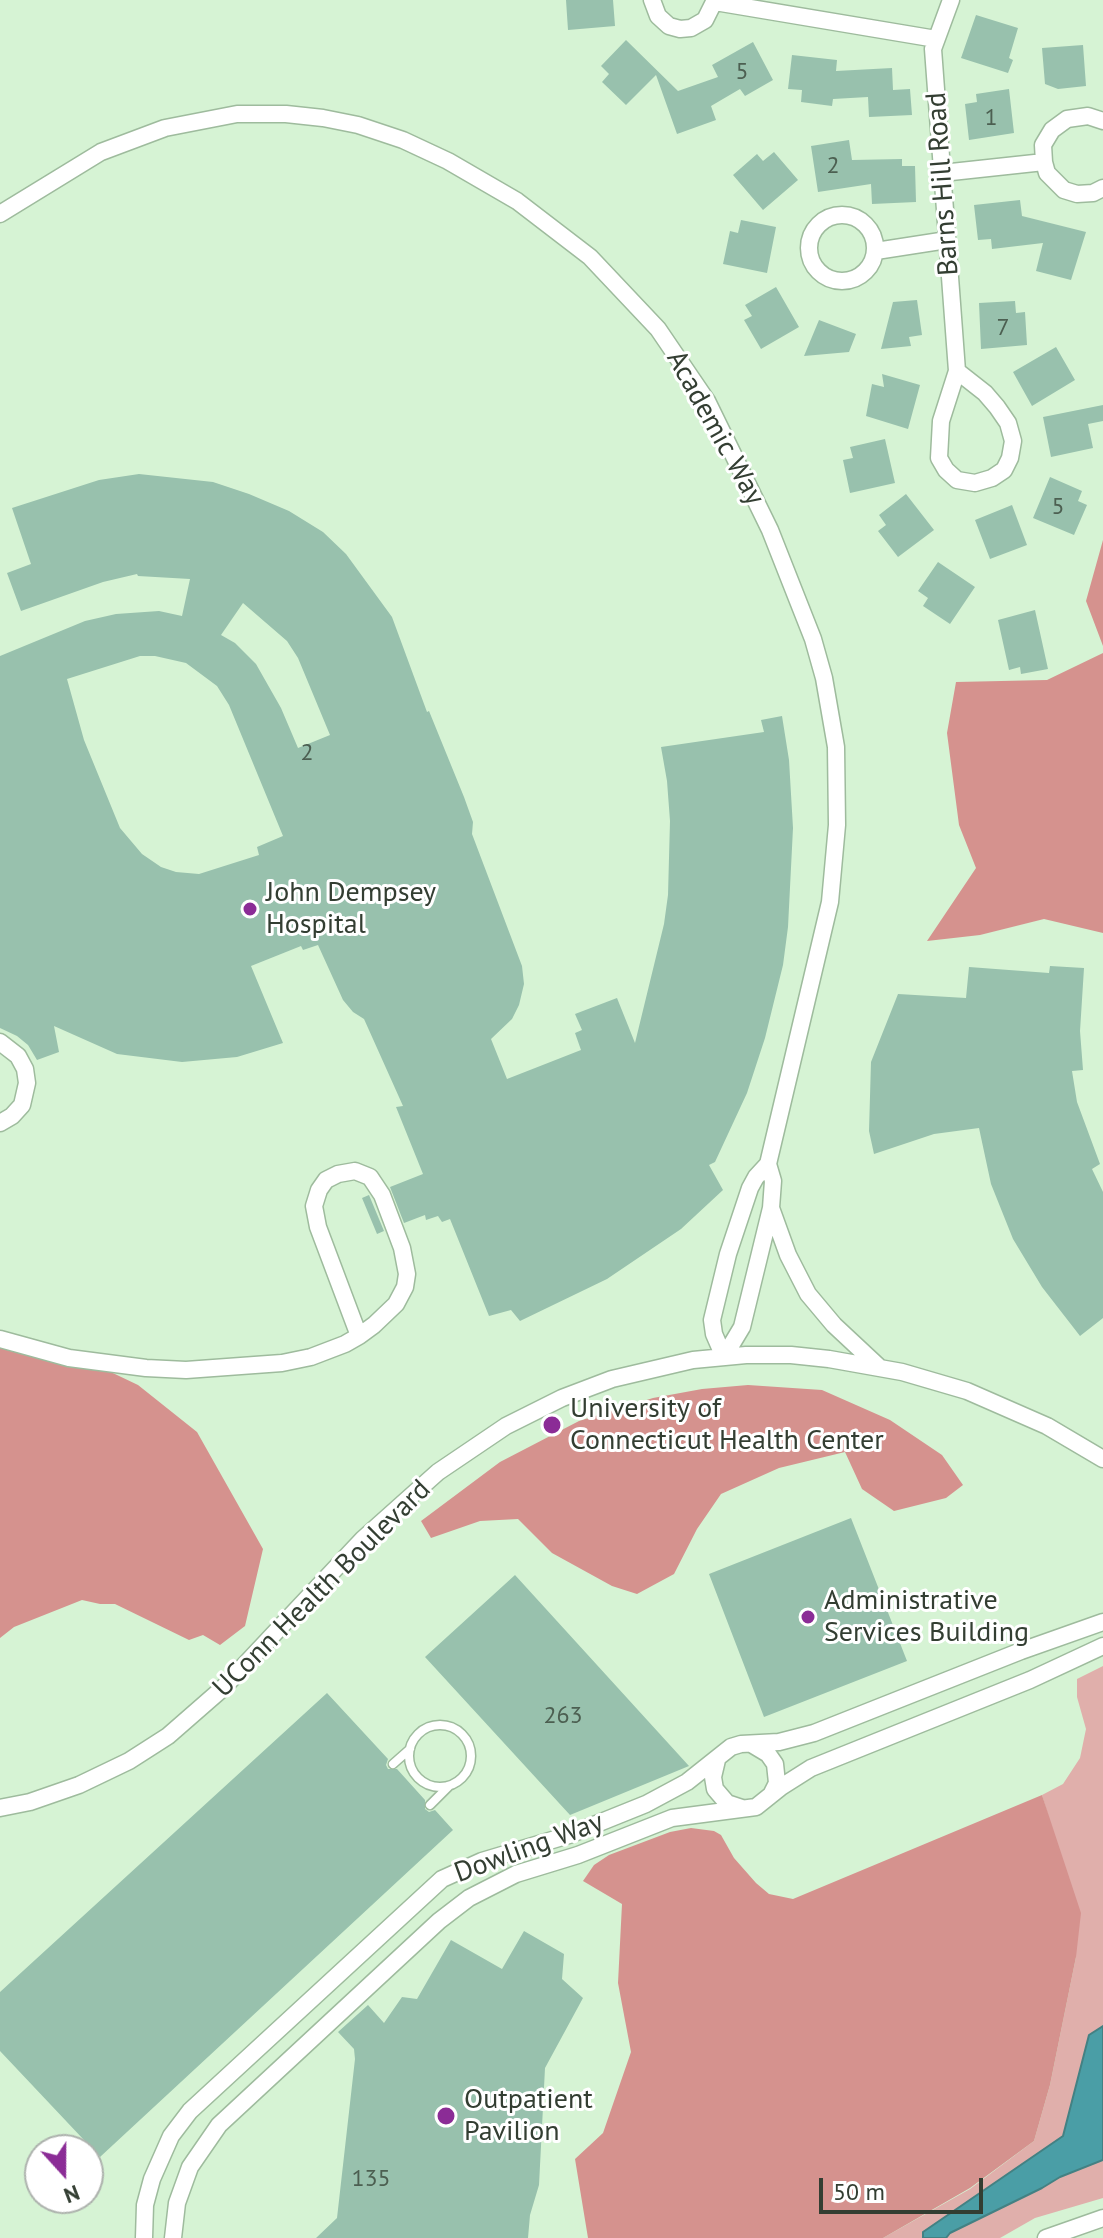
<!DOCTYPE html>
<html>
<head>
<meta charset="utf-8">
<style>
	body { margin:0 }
	#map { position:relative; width:1103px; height:2238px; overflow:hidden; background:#d6f3d4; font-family:"PT Sans",sans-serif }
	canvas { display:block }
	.north { position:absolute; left:24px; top:2134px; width:80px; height:80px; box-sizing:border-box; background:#fff; border:2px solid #adb2ad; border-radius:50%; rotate:159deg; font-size:22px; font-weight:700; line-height:32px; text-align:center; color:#333e32 }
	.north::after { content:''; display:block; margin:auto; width:28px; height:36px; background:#8b2c96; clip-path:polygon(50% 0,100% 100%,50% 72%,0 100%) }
	.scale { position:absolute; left:819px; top:2178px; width:164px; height:36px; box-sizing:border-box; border:4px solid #333e32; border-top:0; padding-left:10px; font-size:24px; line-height:28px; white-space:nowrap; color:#333e32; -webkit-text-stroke:6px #fff; paint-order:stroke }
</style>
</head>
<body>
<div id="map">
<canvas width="1103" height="2238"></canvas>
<div class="north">N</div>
<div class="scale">50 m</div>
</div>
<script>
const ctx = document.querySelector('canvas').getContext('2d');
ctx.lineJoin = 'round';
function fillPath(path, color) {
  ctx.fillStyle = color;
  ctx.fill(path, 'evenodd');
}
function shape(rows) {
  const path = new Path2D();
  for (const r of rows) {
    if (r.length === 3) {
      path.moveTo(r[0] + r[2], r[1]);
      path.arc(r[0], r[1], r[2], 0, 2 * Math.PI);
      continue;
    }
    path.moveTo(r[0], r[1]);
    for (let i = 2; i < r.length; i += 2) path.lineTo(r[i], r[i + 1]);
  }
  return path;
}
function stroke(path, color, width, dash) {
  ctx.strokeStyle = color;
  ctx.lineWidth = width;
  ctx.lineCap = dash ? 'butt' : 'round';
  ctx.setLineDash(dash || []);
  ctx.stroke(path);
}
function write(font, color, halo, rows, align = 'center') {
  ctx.font = font + ' "PT Sans",sans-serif';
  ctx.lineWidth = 6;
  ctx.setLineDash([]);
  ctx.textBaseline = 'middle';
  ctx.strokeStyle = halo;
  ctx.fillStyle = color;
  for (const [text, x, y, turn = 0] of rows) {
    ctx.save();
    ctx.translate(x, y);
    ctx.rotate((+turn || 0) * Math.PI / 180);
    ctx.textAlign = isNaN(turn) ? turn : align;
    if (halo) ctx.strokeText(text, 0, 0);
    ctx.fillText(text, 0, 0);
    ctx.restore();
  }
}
fillPath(shape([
	[1103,1666,1103,2198,1035,2218,1000,2238,883,2238,970,2189,1034,2141,1050,2085,1076,1957,1056,1842,1042,1795,1063,1784,1080,1758,1086,1729,1077,1697,1077,1679]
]), '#e0afab');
fillPath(shape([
	[1103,540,1103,646,1086,601],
	[1103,653,1103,933,1044,919,980,935,927,941,976,868,959,825,947,733,956,682,1047,680],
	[0,1340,96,1365,138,1385,197,1432,263,1549,245,1626,220,1645,203,1635,189,1640,115,1604,100,1604,82,1600,14,1627,0,1638],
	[748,1385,822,1390,890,1420,942,1455,963,1485,946,1498,894,1511,862,1489,845,1452,779,1468,721,1494,697,1529,674,1574,637,1594,612,1586,552,1553,518,1519,480,1521,431,1538,421,1521,500,1462,579,1421,653,1398,702,1389],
	[1042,1795,1081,1913,1076,1957,1050,2085,1034,2141,970,2188,883,2238,588,2238,575,2159,603,2133,631,2052,618,1983,622,1904,583,1881,594,1865,609,1855,670,1832,691,1828,714,1831,721,1835,734,1858,756,1883,769,1894,793,1899]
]), '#d5928e');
const water = shape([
	[1103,2026,1103,2160,1060,2177,1042,2188,950,2233,946,2238,923,2238,923,2232,1063,2136,1089,2035,1103,2026]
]);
fillPath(water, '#4a9ea6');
stroke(water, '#438183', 2);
fillPath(shape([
	[566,0,613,0,615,26,568,30],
	[976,15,1018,28,1009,58,1013,60,1008,73,961,58],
	[626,40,678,91,718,77,712,65,753,42,773,80,745,96,740,89,711,106,716,120,677,134,656,75,626,105,602,82,609,74,601,66],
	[1083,45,1086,86,1058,89,1045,84,1042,48],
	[792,55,837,60,836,71,892,68,893,90,910,89,912,115,869,117,868,97,833,99,832,106,801,102,802,90,788,89],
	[1009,89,1014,133,969,140,965,104,977,102,976,94],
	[849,140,852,160,902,159,902,166,915,166,916,202,872,204,871,184,818,192,811,146],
	[774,152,798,180,763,210,733,175,757,154,763,161],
	[1020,200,1022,216,1086,232,1071,280,1036,271,1043,243,992,249,991,239,978,240,974,205],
	[741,220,776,227,767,273,723,264,730,231,738,233],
	[776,287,799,327,761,349,744,320,752,316,745,305],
	[917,300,922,335,909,337,911,346,881,349,893,302],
	[1015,301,1016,313,1025,312,1027,345,981,349,979,303],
	[819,320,856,334,849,352,804,356],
	[1056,347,1075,380,1032,406,1013,372],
	[882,374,920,385,908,429,866,416,872,384,884,387],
	[1103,405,1103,421,1088,424,1093,448,1051,457,1043,417],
	[885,439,895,483,850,493,843,460,853,458,850,447],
	[139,474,213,482,249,494,289,511,323,532,346,554,392,617,427,712,429,711,464,797,473,822,472,834,522,966,524,984,519,1005,512,1019,491,1039,507,1079,581,1050,575,1033,582,1030,575,1014,617,998,635,1043,664,924,668,895,670,821,667,781,661,747,764,732,761,720,782,716,789,760,793,828,788,927,783,965,765,1038,747,1093,715,1162,709,1165,723,1190,681,1229,607,1279,520,1321,511,1310,489,1316,450,1219,442,1222,438,1216,426,1220,425,1215,404,1223,390,1187,423,1174,396,1107,403,1106,364,1019,353,1012,343,1000,318,945,303,950,301,946,251,966,283,1043,237,1057,182,1062,117,1054,54,1026,59,1052,37,1060,28,1045,17,1036,0,1028,0,656,85,621,116,614,159,611,182,616,190,579,138,576,137,574,103,582,21,611,7,573,31,564,12,508,99,480],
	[243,603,287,641,298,658,330,735,298,748,281,708,256,664,235,643,221,635],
	[140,656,155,656,186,663,217,686,229,705,283,836,257,847,259,855,199,874,176,872,161,867,142,854,120,828,84,740,67,679],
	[1050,477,1082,491,1078,501,1087,505,1074,535,1033,518],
	[906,494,934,530,898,557,878,531,886,525,879,515],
	[1012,505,1027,545,990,559,975,520],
	[938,562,975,587,950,624,923,606,928,598,918,591],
	[1035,610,1048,669,1021,674,1020,667,1009,670,998,620],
	[1050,966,1084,968,1080,1031,1083,1070,1072,1071,1077,1102,1100,1164,1092,1169,1103,1192,1103,1318,1080,1336,1042,1287,1013,1239,991,1184,979,1128,934,1134,874,1154,869,1131,871,1062,898,994,966,998,969,967,1049,973],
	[369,1195,384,1231,377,1234,362,1198],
	[851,1518,907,1661,764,1717,709,1574],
	[515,1575,689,1766,570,1815,425,1657],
	[327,1693,388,1759,386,1765,388,1769,397,1769,425,1800,425,1809,429,1812,435,1810,453,1830,100,2157,0,2051,0,1992],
	[524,1931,564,1954,562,1979,583,1998,545,2068,539,2185,530,2215,528,2238,316,2238,337,2218,355,2059,354,2049,338,2032,368,2005,384,2023,402,1997,417,1999,451,1940,502,1969]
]), '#98c1ad');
const service = shape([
	[440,1756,31],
	[393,1764,410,1749],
	[430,1805,449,1786]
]);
const minor = shape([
	[652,0,658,16,669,26,680,29,691,28,705,20,715,0],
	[951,0,933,49,957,371,941,421,939,458,946,470,957,480,975,483,992,478,1004,470,1010,458,1013,441,1008,423,997,407,985,393,957,371],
	[715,2,936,39],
	[1103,121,1088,116,1067,119,1052,130,1043,145,1044,162,1047,173,1064,190,1077,194,1093,193,1103,188],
	[942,173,1044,162],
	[0,214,101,152,165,128,237,114,286,114,323,118,358,125,403,140,448,161,517,201,590,257,658,329,707,401,770,530,813,639,824,678,836,747,837,825,830,902,768,1164,756,1177,750,1188,728,1254,712,1320,714,1334,724,1357,742,1327,771,1208,773,1181,768,1164],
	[842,248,33],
	[876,251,947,240],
	[0,1042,18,1056,25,1069,27,1083,22,1105,12,1116,0,1123],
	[771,1208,788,1255,808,1294,834,1325,879,1367],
	[0,1339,69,1358,146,1368,186,1370,282,1363,311,1357,345,1344,359,1336,374,1325,396,1304,405,1287,407,1274,402,1248,382,1195,370,1177,355,1171,338,1174,326,1180,319,1190,314,1206,318,1227,359,1336],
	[753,1745,768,1754,775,1764,777,1783,772,1793],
	[717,1760,713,1777,715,1789,727,1803,742,1808],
	[0,1808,30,1802,79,1785,129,1761,168,1736,223,1688,363,1539,438,1472,506,1426,562,1398,612,1379,693,1360,746,1355,791,1355,829,1359,902,1372,967,1391,1047,1426,1103,1459],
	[144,2238,145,2205,152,2179,171,2136,190,2111,442,1879,482,1861,569,1835,646,1804,687,1782,731,1747,741,1744,779,1742,814,1733,1021,1651,1103,1622],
	[173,2238,177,2203,190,2167,219,2125,439,1921,469,1898,516,1874,578,1855,672,1818,756,1807,781,1787,811,1768,1030,1680,1103,1646],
	[1046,2238,1103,2218]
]);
stroke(service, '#9ebb9d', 11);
stroke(minor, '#9ebb9d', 19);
stroke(service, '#fff', 8);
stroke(minor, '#fff', 16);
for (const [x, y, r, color] of [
	[250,909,8,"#8b2c96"],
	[552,1425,10,"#8b2c96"],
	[808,1617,8,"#8b2c96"],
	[446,2116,10,"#8b2c96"]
]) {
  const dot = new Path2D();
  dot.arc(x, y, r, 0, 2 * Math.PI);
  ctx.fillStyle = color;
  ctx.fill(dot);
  stroke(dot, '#fff', 3);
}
write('24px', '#4c5f51', null, [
	["5",742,72],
	["1",991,118],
	["2",833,166],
	["7",1003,328],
	["5",1058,507],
	["2",307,753],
	["263",563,1716],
	["135",371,2179]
]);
write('28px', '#333e32', '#fff', [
	["Barns Hill Road",943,184,-94],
	["Academic Way",715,428,61],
	["UConn Health Boulevard",322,1589,-45],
	["Dowling Way",529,1848,-20]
]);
write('28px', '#333e32', '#fff', [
	["John Dempsey",266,893],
	["Hospital",266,925],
	["University of",570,1409],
	["Connecticut Health Center",570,1441],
	["Administrative",824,1601],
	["Services Building",824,1633],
	["Outpatient",464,2100],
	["Pavilion",464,2132]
], 'left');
</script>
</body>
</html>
